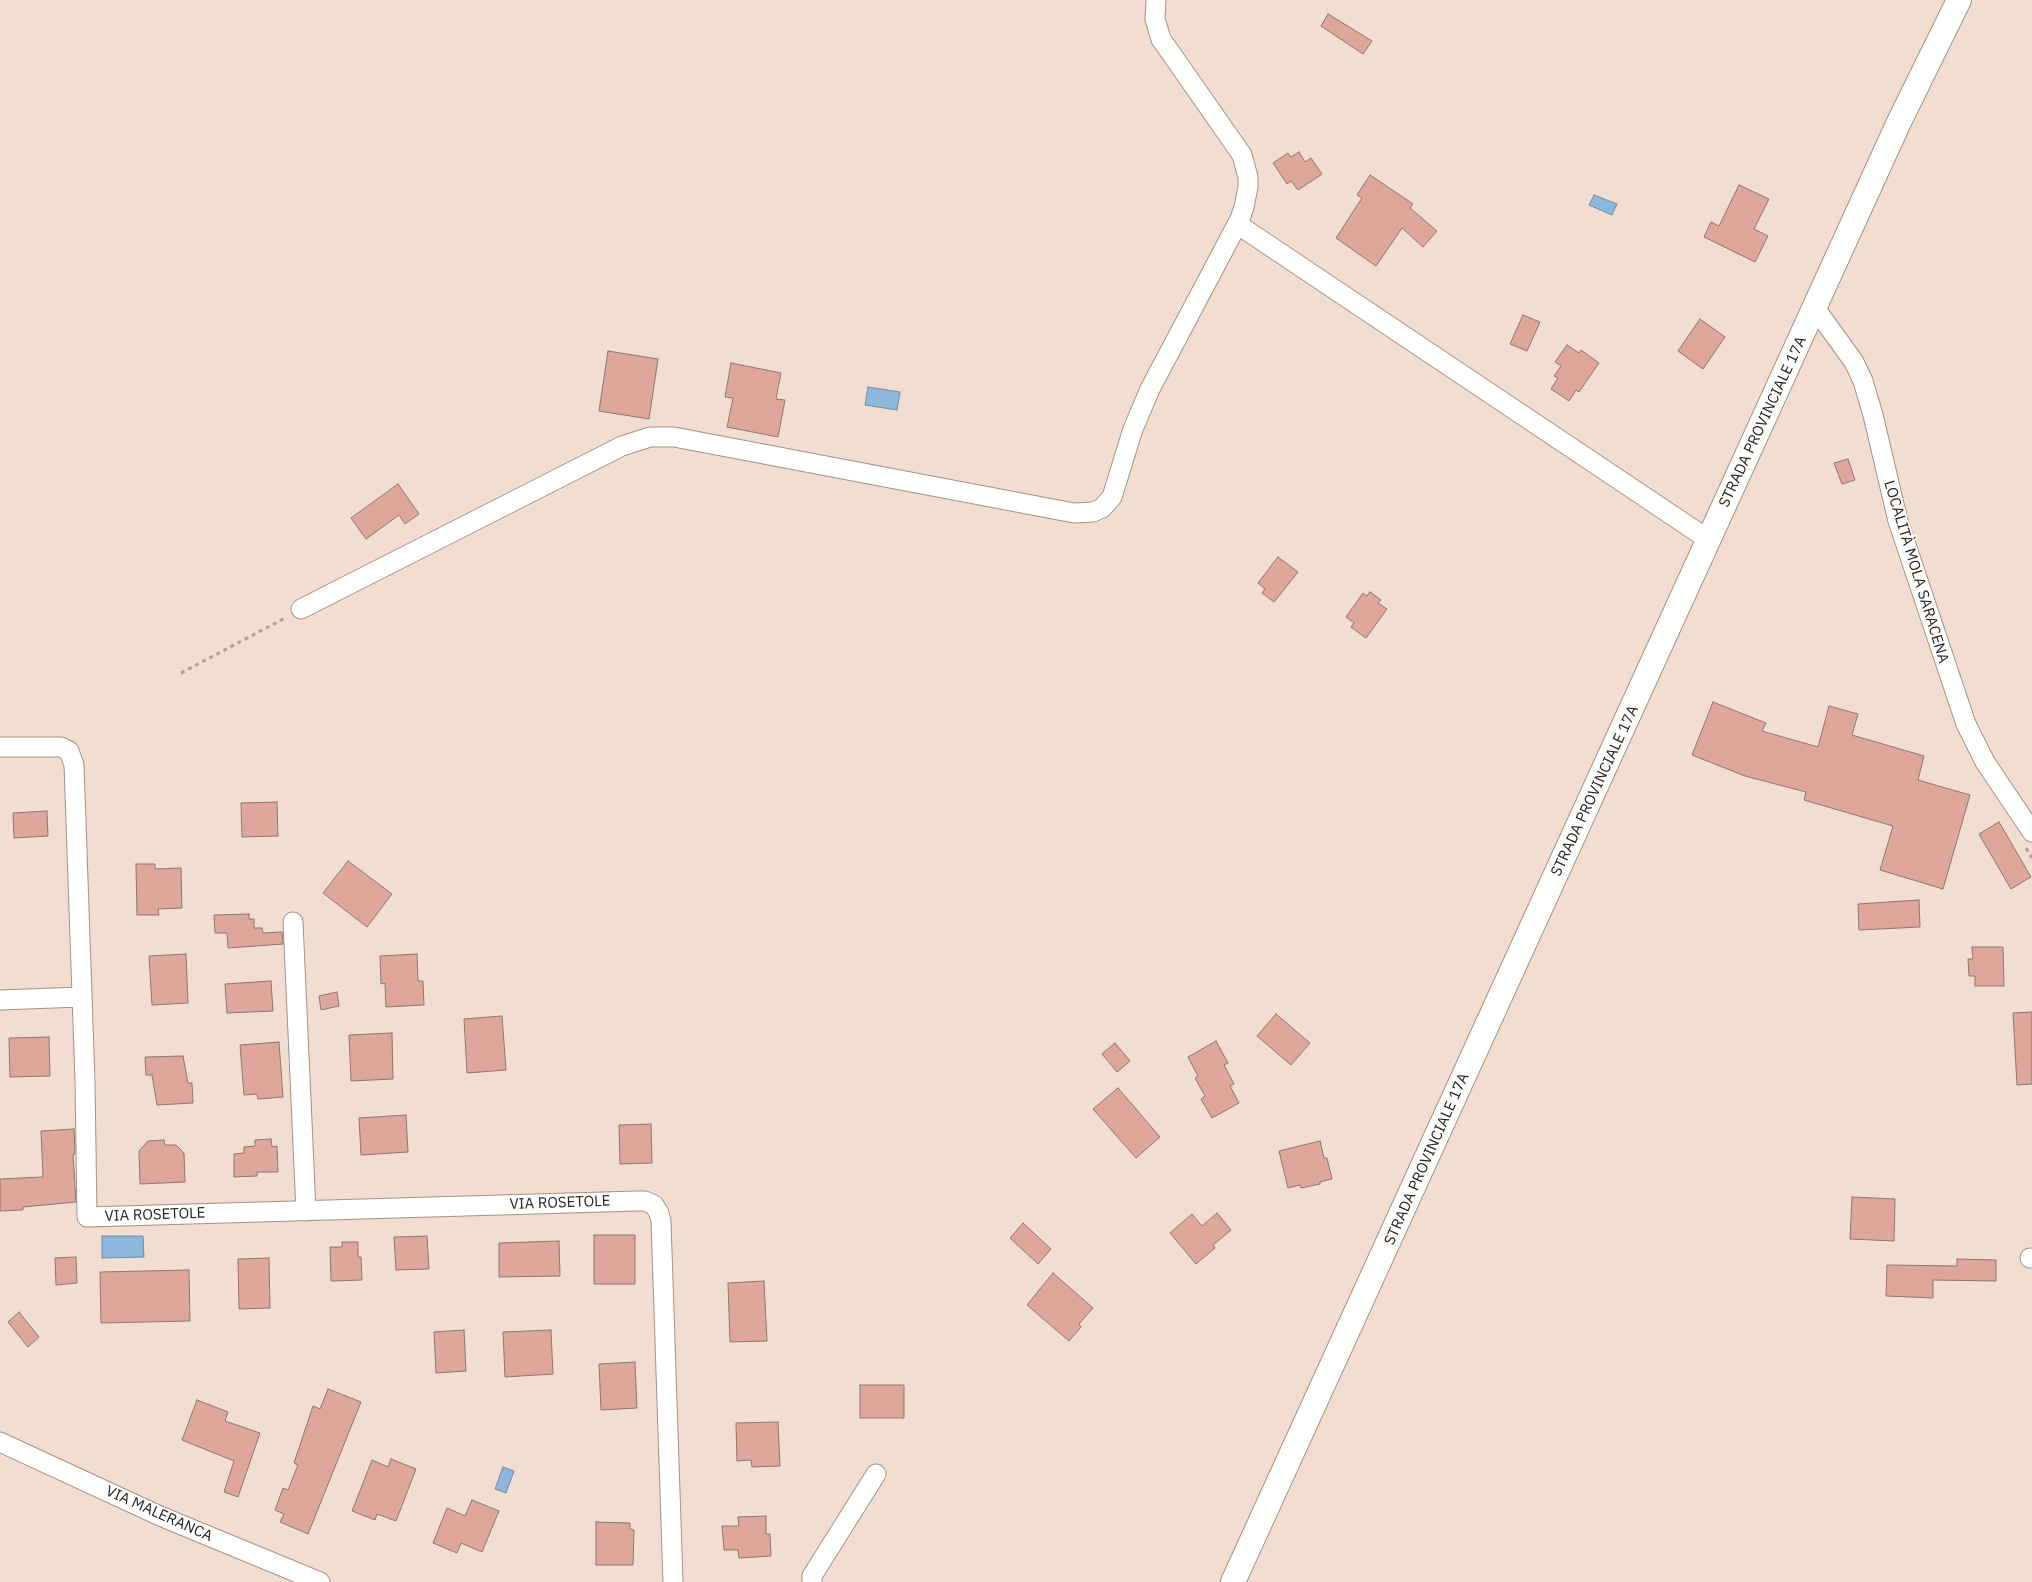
<!DOCTYPE html>
<html>
<head>
<meta charset="utf-8">
<style>
	body { margin:0 }
	canvas { display:block; background:#f2ddd1 }
</style>
</head>
<body>
<canvas width="2032" height="1582"></canvas>
<script>
const ctx = document.querySelector('canvas').getContext('2d');
ctx.lineJoin = 'round';
function fillPath(path, color) {
  ctx.fillStyle = color;
  ctx.fill(path, 'evenodd');
}
function shape(rows) {
  const path = new Path2D();
  for (const r of rows) {
    path.moveTo(r[0], r[1]);
    for (let i = 2; i < r.length; i += 2) path.lineTo(r[i], r[i + 1]);
  }
  return path;
}
function stroke(path, color, width, dash) {
  ctx.strokeStyle = color;
  ctx.lineWidth = width;
  ctx.lineCap = dash ? 'butt' : 'round';
  ctx.setLineDash(dash || []);
  ctx.stroke(path);
}
function write(font, color, halo, rows, align = 'center') {
  ctx.font = font + ' "IBM Plex Sans",sans-serif';
  ctx.lineWidth = 4;
  ctx.setLineDash([]);
  ctx.textBaseline = 'middle';
  ctx.strokeStyle = halo;
  ctx.fillStyle = color;
  for (const [text, x, y, turn = 0] of rows) {
    ctx.save();
    ctx.translate(x, y);
    ctx.rotate((+turn || 0) * Math.PI / 180);
    ctx.textAlign = isNaN(turn) ? turn : align;
    if (halo) ctx.strokeText(text, 0, 0);
    ctx.fillText(text, 0, 0);
    ctx.restore();
  }
}
const water = shape([
	[1594,195,1617,204,1612,215,1589,205,1594,195],
	[868,387,900,392,897,410,865,405,868,387],
	[102,1236,143,1236,144,1257,102,1258,102,1236],
	[503,1467,514,1471,506,1493,495,1489,503,1467]
]);
fillPath(water, '#8eb7dc');
stroke(water, '#708aa3', 1);
const building = shape([
	[1328,14,1372,41,1363,54,1321,26,1328,14],
	[1299,152,1305,162,1311,158,1322,174,1298,190,1291,181,1287,184,1273,163,1288,153,1291,157,1299,152],
	[1370,175,1413,204,1410,208,1437,231,1423,247,1402,228,1376,266,1336,238,1362,198,1357,195,1370,175],
	[1739,185,1769,199,1754,229,1768,236,1755,262,1704,237,1711,222,1719,226,1739,185],
	[1523,315,1540,322,1527,351,1510,344,1523,315],
	[1700,319,1725,337,1703,369,1678,351,1700,319],
	[1567,345,1579,353,1581,350,1599,363,1579,392,1576,390,1569,401,1551,389,1558,378,1554,376,1561,366,1555,362,1567,345],
	[608,351,658,359,649,419,599,411,608,351],
	[731,363,781,373,776,399,785,400,778,437,727,427,733,398,725,397,731,363],
	[1848,459,1855,480,1842,484,1834,463,1848,459],
	[398,484,419,514,405,524,399,515,366,539,351,518,398,484],
	[1278,557,1298,572,1274,602,1262,593,1265,589,1258,583,1278,557],
	[1370,592,1381,600,1378,603,1387,609,1366,638,1351,627,1354,623,1346,617,1363,593,1367,596,1370,592],
	[1713,702,1766,723,1762,731,1818,747,1829,706,1858,714,1852,735,1924,756,1918,780,1970,795,1943,889,1880,870,1893,826,1804,800,1806,792,1745,776,1692,755,1713,702],
	[277,802,278,836,242,837,241,803,277,802],
	[47,811,48,836,14,838,13,813,47,811],
	[1999,822,2031,877,2011,889,1979,834,1999,822],
	[348,861,392,894,367,927,323,893,348,861],
	[136,864,155,864,155,869,181,868,182,908,158,909,159,915,137,915,136,864],
	[1919,900,1920,927,1859,930,1858,904,1919,900],
	[249,914,249,919,254,919,254,928,262,928,263,933,282,932,283,944,228,948,227,933,215,933,214,915,249,914],
	[1972,947,2003,947,2004,986,1975,986,1975,976,1969,976,1968,959,1973,959,1972,947],
	[186,954,188,1003,152,1005,149,956,186,954],
	[417,954,418,981,423,981,424,1005,386,1007,385,983,381,984,380,956,417,954],
	[271,981,273,1011,227,1013,225,984,271,981],
	[337,992,339,1006,321,1010,319,996,337,992],
	[2032,1012,2032,1084,2017,1085,2013,1013,2032,1012],
	[1276,1014,1310,1043,1291,1065,1257,1036,1276,1014],
	[502,1016,506,1070,467,1073,464,1019,502,1016],
	[392,1033,393,1079,351,1081,349,1035,392,1033],
	[49,1037,50,1076,10,1077,9,1038,49,1037],
	[1216,1041,1228,1063,1224,1065,1234,1084,1230,1086,1239,1103,1212,1118,1201,1099,1205,1096,1195,1078,1198,1076,1188,1057,1216,1041],
	[279,1042,283,1097,258,1099,257,1094,244,1095,240,1045,279,1042],
	[1115,1043,1130,1061,1117,1072,1102,1054,1115,1043],
	[183,1056,188,1083,192,1083,193,1103,157,1105,152,1075,146,1075,145,1057,183,1056],
	[1118,1088,1160,1137,1136,1158,1093,1109,1118,1088],
	[406,1115,408,1152,361,1155,359,1118,406,1115],
	[651,1124,652,1163,620,1164,619,1125,651,1124],
	[74,1129,75,1154,73,1154,76,1202,23,1207,23,1210,0,1211,0,1179,43,1177,41,1131,74,1129],
	[271,1139,272,1147,277,1146,278,1172,257,1172,257,1176,234,1177,234,1154,244,1153,244,1147,255,1146,255,1140,271,1139],
	[164,1140,165,1145,176,1145,184,1153,185,1182,140,1184,139,1151,148,1141,164,1140],
	[1320,1141,1324,1158,1327,1158,1332,1179,1320,1182,1320,1184,1301,1188,1300,1185,1288,1188,1279,1151,1320,1141],
	[1852,1197,1895,1199,1894,1241,1850,1239,1852,1197],
	[1217,1213,1231,1230,1213,1245,1215,1248,1196,1264,1170,1233,1192,1214,1202,1226,1217,1213],
	[1023,1223,1051,1249,1038,1264,1010,1238,1023,1223],
	[594,1235,635,1235,635,1284,594,1284,594,1235],
	[427,1236,429,1269,396,1270,394,1237,427,1236],
	[559,1241,560,1276,499,1277,499,1243,559,1241],
	[342,1242,358,1242,358,1257,361,1257,362,1280,331,1281,330,1247,342,1247,342,1242],
	[76,1257,77,1283,56,1285,55,1258,76,1257],
	[269,1258,270,1308,239,1309,238,1259,269,1258],
	[1957,1259,1996,1260,1996,1281,1933,1280,1933,1298,1886,1296,1887,1265,1957,1266,1957,1259],
	[189,1270,190,1321,101,1323,100,1272,189,1270],
	[1053,1273,1093,1308,1079,1324,1081,1327,1069,1341,1027,1305,1053,1273],
	[764,1281,767,1341,730,1342,728,1283,764,1281],
	[19,1312,39,1337,28,1347,8,1322,19,1312],
	[464,1330,466,1371,436,1373,434,1332,464,1330],
	[551,1330,553,1374,505,1377,503,1332,551,1330],
	[635,1362,637,1408,601,1410,599,1364,635,1362],
	[860,1385,904,1385,904,1418,860,1418,860,1385],
	[328,1389,361,1402,308,1534,280,1522,284,1514,275,1510,283,1488,288,1490,298,1465,294,1463,313,1406,320,1409,328,1389],
	[197,1400,228,1412,225,1421,260,1433,238,1497,224,1492,234,1461,182,1440,197,1400],
	[778,1422,780,1466,752,1467,751,1460,737,1461,736,1423,778,1422],
	[391,1459,416,1469,396,1521,377,1514,375,1520,352,1511,372,1460,388,1467,391,1459],
	[472,1500,499,1511,482,1552,461,1543,457,1553,433,1543,447,1508,465,1516,472,1500],
	[766,1516,766,1534,770,1534,771,1556,739,1558,738,1550,724,1550,722,1526,739,1526,738,1517,766,1516],
	[596,1522,630,1523,630,1529,634,1530,633,1565,596,1565,596,1522]
]);
fillPath(building, '#dfa69b');
stroke(building, '#8c7772', 1);
const minor = shape([
	[1237,224,1709,540],
	[1815,308,1854,362,1863,381,1873,415,1898,521,1966,724,1985,762,2032,832],
	[301,609,622,446,650,437,674,437,1074,513,1093,512,1102,508,1112,497,1133,429,1150,389,1240,219,1244,207,1248,187,1248,177,1242,155,1161,39,1155,19,1156,0],
	[0,747,61,747,69,751,74,765,85,1081,87,1217,638,1201,645,1201,654,1205,659,1213,661,1221,673,1582],
	[293,922,306,1211],
	[0,1000,81,997],
	[2030,1258,2032,1258],
	[0,1442,160,1516,320,1582],
	[812,1582,812,1576,876,1474]
]);
const major = shape([
	[1233,1582,1899,122,1959,0]
]);
stroke(minor, '#a59186', 21);
stroke(major, '#a59186', 26);
stroke(shape([
	[181,673,287,617],
	[2026,848,2032,858]
]), '#b1a097', 3, [4, 4]);
stroke(minor, '#fff', 19);
stroke(major, '#fff', 24);
write('15px', '#29221d', '#fff', [
	["STRADA PROVINCIALE 17A",1763,422,-65],
	["LOCALITÀ MOLA SARACENA",1916,572,73],
	["STRADA PROVINCIALE 17A",1595,791,-65],
	["STRADA PROVINCIALE 17A",1427,1159,-66],
	["VIA ROSETOLE",560,1203,-2],
	["VIA ROSETOLE",155,1215,-2],
	["VIA MALERANCA",159,1514,24]
]);
</script>
</body>
</html>
